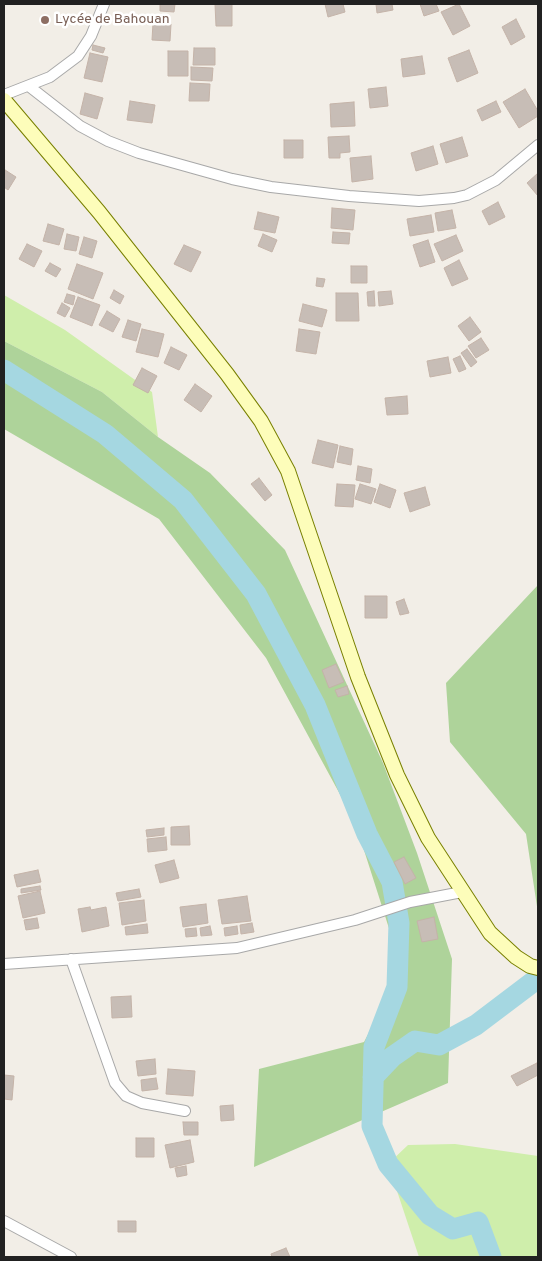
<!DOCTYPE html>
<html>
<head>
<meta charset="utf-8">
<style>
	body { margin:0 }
	#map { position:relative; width:542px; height:1261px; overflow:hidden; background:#f2eee7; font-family:Overpass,sans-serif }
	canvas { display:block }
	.frame { position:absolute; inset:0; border:5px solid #212121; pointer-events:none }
</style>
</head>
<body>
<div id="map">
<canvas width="542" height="1261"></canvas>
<div class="frame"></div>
</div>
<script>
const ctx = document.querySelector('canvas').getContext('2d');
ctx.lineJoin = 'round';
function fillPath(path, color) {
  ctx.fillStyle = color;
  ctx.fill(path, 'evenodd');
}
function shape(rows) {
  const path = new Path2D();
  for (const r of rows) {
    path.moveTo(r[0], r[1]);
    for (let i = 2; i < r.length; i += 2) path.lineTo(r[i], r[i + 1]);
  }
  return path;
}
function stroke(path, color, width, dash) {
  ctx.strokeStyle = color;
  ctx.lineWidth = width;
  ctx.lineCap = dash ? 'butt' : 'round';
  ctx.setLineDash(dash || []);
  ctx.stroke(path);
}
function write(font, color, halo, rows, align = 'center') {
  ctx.font = font + ' Overpass,sans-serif';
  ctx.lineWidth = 5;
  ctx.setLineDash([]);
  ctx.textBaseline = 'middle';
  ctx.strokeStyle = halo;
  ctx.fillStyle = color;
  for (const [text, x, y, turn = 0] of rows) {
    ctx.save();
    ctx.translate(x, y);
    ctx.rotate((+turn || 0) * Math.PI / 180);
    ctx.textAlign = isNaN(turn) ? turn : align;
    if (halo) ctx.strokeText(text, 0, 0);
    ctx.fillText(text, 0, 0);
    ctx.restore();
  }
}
fillPath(shape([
	[4,295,65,330,152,392,158,437,102,392,4,341],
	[455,1144,538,1156,538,1257,419,1257,388,1164,408,1145]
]), '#cfeeab');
fillPath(shape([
	[4,341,102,392,158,437,210,473,285,550,383,763,417,853,452,959,448,1083,254,1167,259,1069,364,1042,402,969,355,822,266,658,159,519,4,429],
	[538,585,538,913,526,834,450,742,446,683]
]), '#aed39a');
stroke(shape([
	[4,370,105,434,183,500,256,594,315,705,367,834,392,882,399,923,397,987,374,1047,372,1126,388,1164,430,1215,453,1229,478,1222,491,1257],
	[373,1077,392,1057,415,1041,439,1045,476,1025,538,978]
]), '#a5d7e1', 21);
const building = shape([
	[160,4,175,4,174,12,160,11,160,4],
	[215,4,232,4,232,26,216,26,215,4],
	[325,4,343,4,345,12,328,17,325,4],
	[376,4,392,4,393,10,377,13,376,4],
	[420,4,436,4,439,11,424,16,420,4],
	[459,4,470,26,453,35,441,12,459,4],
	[516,19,525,37,511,45,502,27,516,19],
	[153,23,171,24,170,41,152,40,153,23],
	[93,45,105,48,103,53,92,50,93,45],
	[194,48,215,48,215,65,193,65,194,48],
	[469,50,478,73,457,82,448,58,469,50],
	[168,51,188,51,188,76,168,76,168,51],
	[90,53,108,57,102,82,84,78,90,53],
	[422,56,425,74,403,77,401,59,422,56],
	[191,67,213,68,212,81,191,80,191,67],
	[190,83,210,84,209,101,189,101,190,83],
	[386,87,388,106,370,108,368,89,386,87],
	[525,89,538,111,538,116,519,128,503,102,525,89],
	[85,93,103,98,97,119,80,114,85,93],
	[130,101,155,105,152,123,127,120,130,101],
	[496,101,501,112,482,121,477,110,496,101],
	[354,102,355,126,331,127,330,104,354,102],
	[349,136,350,152,340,153,340,158,329,158,328,137,349,136],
	[462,137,468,156,446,163,440,144,462,137],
	[284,140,303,140,303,158,284,158,284,140],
	[433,146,438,164,416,171,411,153,433,146],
	[371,156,373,179,352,182,350,158,371,156],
	[5,170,16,177,8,190,4,187,5,170],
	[538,173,538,196,527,183,538,173],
	[498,202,505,217,489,225,482,211,498,202],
	[332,208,355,210,353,230,331,228,332,208],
	[452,210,456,228,438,231,435,213,452,210],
	[258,212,279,217,275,233,254,229,258,212],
	[431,215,434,232,410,236,407,219,431,215],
	[48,224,64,229,59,245,43,241,48,224],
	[333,232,350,233,349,244,332,243,333,232],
	[67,234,79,237,76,251,64,249,67,234],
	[263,234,277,240,272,252,258,246,263,234],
	[456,235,463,251,442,261,434,244,456,235],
	[84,237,97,241,92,258,79,254,84,237],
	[428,240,435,262,420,267,413,245,428,240],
	[27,244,42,251,34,267,19,259,27,244],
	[184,245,201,252,191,272,174,264,184,245],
	[459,260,468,279,452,286,444,268,459,260],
	[50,263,61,269,56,277,45,271,50,263],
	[77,264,103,273,93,299,68,289,77,264],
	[351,266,367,266,367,283,351,283,351,266],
	[317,278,325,279,323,287,316,286,317,278],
	[114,290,124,296,120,304,110,298,114,290],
	[374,291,375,306,368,306,367,292,374,291],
	[391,291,393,304,379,306,378,292,391,291],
	[336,293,358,293,359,321,336,321,336,293],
	[67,294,75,296,73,305,64,302,67,294],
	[78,297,100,305,92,326,70,317,78,297],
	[62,303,70,308,65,317,57,313,62,303],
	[303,304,327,310,322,327,299,321,303,304],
	[107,311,120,319,113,332,99,325,107,311],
	[470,317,481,332,469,341,458,326,470,317],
	[128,320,141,324,136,341,122,337,128,320],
	[142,329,164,334,158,357,136,352,142,329],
	[299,329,320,332,316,354,296,351,299,329],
	[481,338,489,350,476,358,468,346,481,338],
	[171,347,187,355,179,370,164,363,171,347],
	[467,349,477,362,471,367,461,353,467,349],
	[460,356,466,369,459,372,453,359,460,356],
	[448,357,451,373,430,377,427,361,448,357],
	[142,368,157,376,148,393,133,385,142,368],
	[195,384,212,396,201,412,184,400,195,384],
	[407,396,408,414,387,415,385,398,407,396],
	[318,440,338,445,333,468,312,463,318,440],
	[340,446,353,449,351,465,337,462,340,446],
	[358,466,372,469,370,483,356,480,358,466],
	[259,478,272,495,265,501,251,484,259,478],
	[337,484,355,485,353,507,335,506,337,484],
	[360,484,376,489,371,504,355,499,360,484],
	[380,484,396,490,390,508,374,502,380,484],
	[425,487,430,505,410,512,404,493,425,487],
	[365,596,387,596,387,618,365,618,365,596],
	[404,599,409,613,400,615,396,602,404,599],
	[336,664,344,682,329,688,322,670,336,664],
	[347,686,349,694,338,697,335,690,347,686],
	[189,826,190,845,171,845,171,827,189,826],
	[164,828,164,835,147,837,146,830,164,828],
	[166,837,167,850,148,852,147,839,166,837],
	[404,857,416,878,405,884,394,862,404,857],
	[174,860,179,878,160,883,155,865,174,860],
	[38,870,41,882,17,887,14,875,38,870],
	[40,886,41,890,21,893,21,889,40,886],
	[139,889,141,897,118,901,116,893,139,889],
	[40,891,45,913,23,918,18,896,40,891],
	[247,896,251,921,222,924,218,900,247,896],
	[144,900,146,921,122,925,119,903,144,900],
	[206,904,208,923,183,927,180,907,206,904],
	[90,907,91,910,106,907,109,926,82,932,78,909,90,907],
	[434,917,438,939,422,942,417,921,434,917],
	[37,918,39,928,26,930,24,920,37,918],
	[252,923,254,932,241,934,240,925,252,923],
	[147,924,148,933,126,935,125,927,147,924],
	[210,926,212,935,201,936,200,928,210,926],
	[237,926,238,934,225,936,224,928,237,926],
	[196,928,197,936,186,937,185,929,196,928],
	[131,996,132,1017,112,1018,111,997,131,996],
	[155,1059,156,1074,138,1076,136,1061,155,1059],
	[537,1063,538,1075,517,1086,511,1076,537,1063],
	[168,1069,195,1071,193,1096,166,1094,168,1069],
	[4,1075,14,1076,12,1100,4,1099,4,1075],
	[156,1078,158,1089,142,1091,141,1080,156,1078],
	[233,1105,234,1120,221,1121,220,1106,233,1105],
	[183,1122,198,1122,198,1135,184,1135,183,1122],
	[136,1138,154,1138,154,1157,136,1157,136,1138],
	[190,1140,194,1162,170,1168,165,1145,190,1140],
	[186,1166,187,1175,177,1177,175,1168,186,1166],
	[118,1221,136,1221,136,1232,118,1232,118,1221],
	[286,1248,290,1257,272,1257,271,1254,286,1248]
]);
fillPath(building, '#c7bdb6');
stroke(building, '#c4b3a8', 1);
const street = shape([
	[30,87,80,126,108,141,139,153,232,179,271,187,349,196,419,201,454,198,467,195,496,180,538,145],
	[4,95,50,77,78,56,91,36,104,4],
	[71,959,115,1083,126,1096,142,1103,185,1111],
	[4,964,237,948,355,920,410,902,462,892],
	[4,1221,71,1257]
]);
const secondary = shape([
	[4,100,99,212,227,374,261,421,288,471,358,677,397,775,428,838,490,933,516,957,530,966,538,968]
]);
stroke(street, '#a8a8a8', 12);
stroke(secondary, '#798000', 16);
stroke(street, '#fff', 10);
stroke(secondary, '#fdfdba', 14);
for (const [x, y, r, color] of [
	[45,20,5,"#8d6e63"]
]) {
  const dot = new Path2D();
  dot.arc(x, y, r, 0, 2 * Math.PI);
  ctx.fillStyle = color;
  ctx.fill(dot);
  stroke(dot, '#fff', 2);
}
write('14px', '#785e54', '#fff', [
	["Lycée de Bahouan",55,20]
], 'left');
</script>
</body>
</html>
